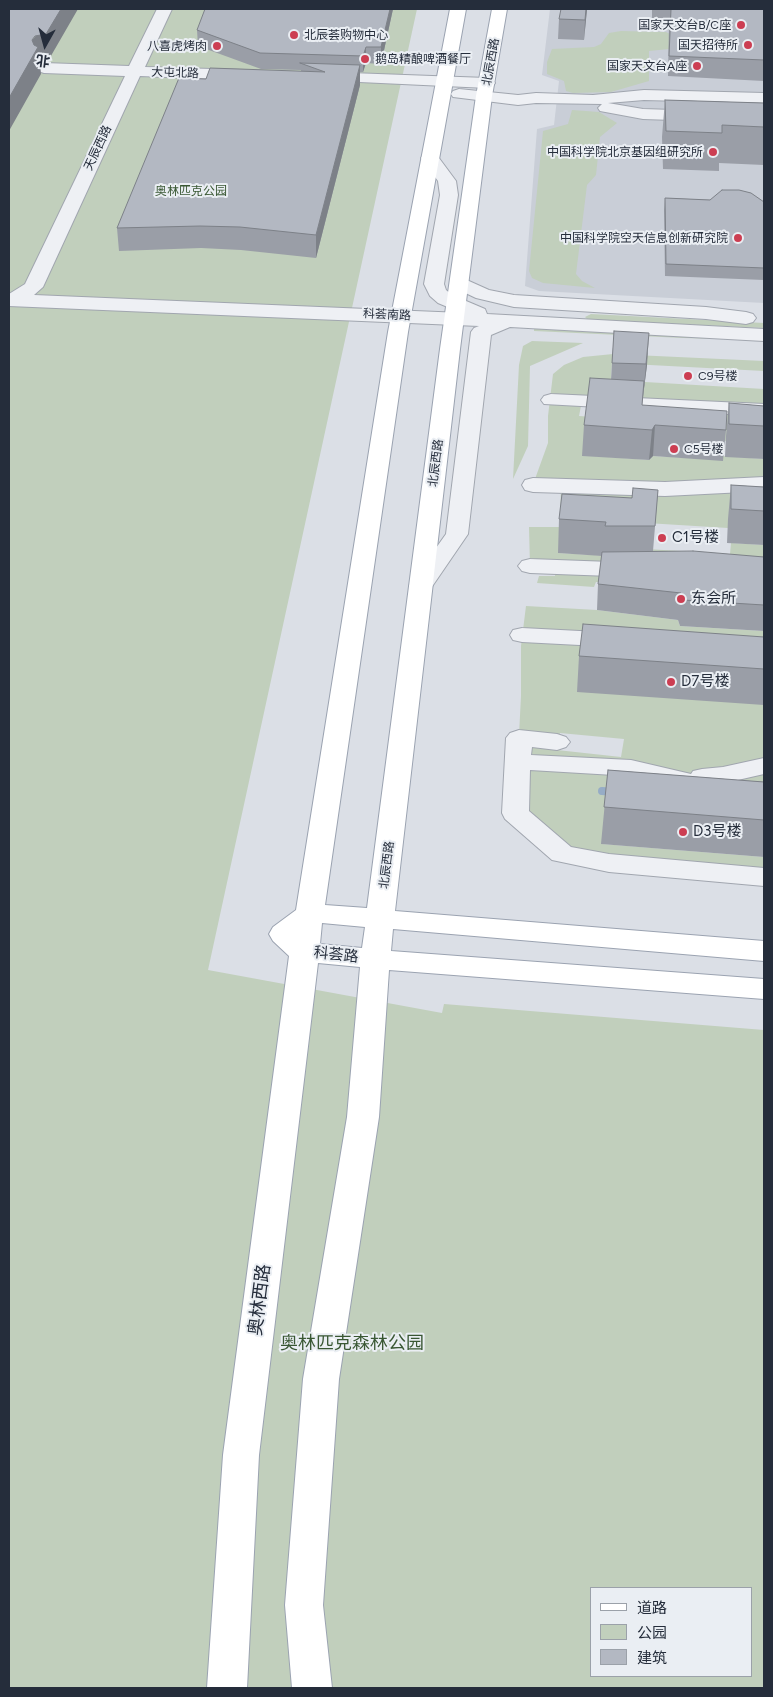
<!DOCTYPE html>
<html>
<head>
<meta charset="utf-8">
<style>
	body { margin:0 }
	#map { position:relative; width:773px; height:1697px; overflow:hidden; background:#dbdfe6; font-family:Figtree,"Noto Sans SC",sans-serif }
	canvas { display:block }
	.frame { position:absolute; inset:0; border:10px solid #252d3b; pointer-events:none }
	.legend { position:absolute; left:590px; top:1587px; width:162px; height:90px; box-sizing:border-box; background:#eaeef3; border:1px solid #9ba1a9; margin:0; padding:6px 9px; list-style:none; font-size:15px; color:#252d3b }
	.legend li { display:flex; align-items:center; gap:10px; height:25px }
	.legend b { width:25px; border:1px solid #9ba1a9 }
	.north { position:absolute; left:20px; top:20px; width:50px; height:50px; -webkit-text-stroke:4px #eaeef3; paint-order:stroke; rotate:187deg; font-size:14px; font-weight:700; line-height:20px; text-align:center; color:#252d3b }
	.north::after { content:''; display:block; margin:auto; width:18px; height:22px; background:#252d3b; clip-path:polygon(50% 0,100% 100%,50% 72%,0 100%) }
</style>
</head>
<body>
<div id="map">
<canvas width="773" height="1697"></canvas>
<div class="frame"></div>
<ul class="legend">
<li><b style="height:6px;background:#fff"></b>道路</li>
<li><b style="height:14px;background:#c1cfbc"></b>公园</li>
<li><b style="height:14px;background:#b3b8c2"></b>建筑</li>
</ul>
<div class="north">北</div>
</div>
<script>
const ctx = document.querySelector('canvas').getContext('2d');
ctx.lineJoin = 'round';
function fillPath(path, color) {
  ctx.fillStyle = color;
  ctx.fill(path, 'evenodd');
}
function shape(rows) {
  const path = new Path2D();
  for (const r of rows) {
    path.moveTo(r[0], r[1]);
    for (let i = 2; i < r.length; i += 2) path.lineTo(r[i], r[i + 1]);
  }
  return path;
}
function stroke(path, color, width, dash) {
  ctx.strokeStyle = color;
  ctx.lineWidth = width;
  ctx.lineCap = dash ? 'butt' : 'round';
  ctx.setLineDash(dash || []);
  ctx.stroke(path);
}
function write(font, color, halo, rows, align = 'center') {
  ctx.font = font + ' Figtree,"Noto Sans SC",sans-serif';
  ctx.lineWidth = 4;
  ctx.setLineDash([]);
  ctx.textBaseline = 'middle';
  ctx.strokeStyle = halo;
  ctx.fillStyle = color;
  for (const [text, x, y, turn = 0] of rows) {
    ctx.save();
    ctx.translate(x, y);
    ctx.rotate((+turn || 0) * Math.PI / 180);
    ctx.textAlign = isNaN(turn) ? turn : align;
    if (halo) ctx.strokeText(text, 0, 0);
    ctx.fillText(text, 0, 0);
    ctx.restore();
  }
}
fillPath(shape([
	[550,9,764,9,764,303,539,291,525,286,537,129,554,125,559,81,542,75]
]), '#c9ced7');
fillPath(shape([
	[9,9,417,9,208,970,442,1013,444,1004,764,1030,764,1688,9,1688],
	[592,1588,752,1588,752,1676,592,1676],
	[621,31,666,32,670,34,669,49,649,51,649,81,611,92,573,93,566,91,564,81,547,74,547,62,552,49,594,47,601,44,609,33],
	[572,110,599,112,617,123,600,137,596,175,587,185,576,274,582,281,595,288,543,283,532,278,529,271,543,131,568,124],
	[591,314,764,323,764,328,588,320,585,317],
	[534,328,764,337,764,340,683,338,534,331],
	[532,341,583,343,530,366,528,446,513,479,519,365,523,346],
	[613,354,764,361,764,371,612,363,611,380,764,389,764,439,726,437,726,441,654,436,582,455,649,460,653,456,722,460,723,456,764,459,764,521,728,528,630,522,558,553,629,557,630,548,730,554,731,543,764,545,764,579,678,584,596,582,594,587,537,583,539,576,555,576,555,568,530,566,529,527,560,527,561,486,535,479,548,443,548,416,553,374,564,365,583,357],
	[581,406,642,410,641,420,579,416],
	[526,606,597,610,678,620,680,626,764,631,764,819,602,844,764,857,764,877,698,871,562,854,515,813,521,696,521,646],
	[560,733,624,739,621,757,557,750]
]), '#c1cfbc');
stroke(shape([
	[602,791,615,792]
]), '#96acc6', 8);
const minor = shape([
	[157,9,172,9,145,67,245,70,251,72,253,75,251,78,245,80,140,76,43,287,34,295,462,313,438,303,430,296,424,284,440,195,438,181,421,158,424,154,430,153,436,154,456,181,458,195,444,284,446,290,452,295,485,309,487,314,764,329,764,341,510,327,491,335,468,534,429,591,421,593,413,591,409,586,446,534,471,332,474,328,479,326,9,306,9,294,25,284,125,76,44,73,38,71,36,68,38,65,44,63,129,66,157,9],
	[323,72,487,78,493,80,495,83,493,86,487,88,317,80,315,77,317,74,323,72],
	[459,89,518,95,536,93,593,95,644,90,764,93,764,103,644,100,608,103,643,109,764,113,764,123,643,119,600,111,598,108,602,104,536,103,518,105,453,97,451,94,453,91,459,89],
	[460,277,489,290,514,295,706,307,746,312,753,314,756,318,753,322,746,324,706,319,514,307,476,298,453,287,450,283,453,279,460,277],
	[551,394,764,404,764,416,544,404,541,400,544,396,551,394],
	[764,477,764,491,665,496,533,492,525,490,522,485,525,480,533,478,665,482,764,477],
	[530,559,638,563,646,565,650,570,646,575,638,577,530,573,522,571,518,566,522,561,530,559],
	[522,628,618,633,627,635,630,640,627,645,618,647,522,642,513,640,510,635,513,630,522,628],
	[519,730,557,734,566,737,570,742,566,747,557,750,532,747,531,755,631,760,691,774,693,771,702,769,723,767,764,758,764,774,729,782,764,788,764,804,712,795,631,776,530,770,529,811,571,847,609,854,764,868,764,886,609,872,552,860,505,819,502,813,506,738,510,733,519,730]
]);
const major = shape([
	[450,9,466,9,408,332,325,905,367,908,440,349,476,96,492,9,507,9,492,96,460,349,395,911,764,941,764,961,393,929,391,951,764,979,764,999,389,970,379,1117,339,1379,323,1605,332,1688,292,1688,285,1605,303,1379,347,1117,360,967,318,963,259,1455,247,1688,207,1688,223,1455,289,956,273,941,269,934,273,927,296,910,388,332,450,9],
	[322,923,365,927,362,948,320,944,322,923]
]);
stroke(minor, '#a1a6af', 2);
stroke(major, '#9ba3b1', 2);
fillPath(minor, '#eef0f4');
fillPath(major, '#fff');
fillPath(shape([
	[393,9,381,64,366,63,363,72,360,72,360,85,316,258,241,250,201,248,119,251,117,228,206,79,301,71,301,70,261,69,198,46,197,30],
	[587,9,584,40,558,39,559,19],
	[652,9,764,9,764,81,668,76,669,23,652,22],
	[665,100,764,103,764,165,719,163,719,171,663,169,662,137],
	[665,198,764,202,764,280,665,276,664,210],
	[614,331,647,365,642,405,726,430,723,461,653,456,649,460,582,456,584,425,611,380],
	[729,403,764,406,764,459,725,457,726,436],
	[731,485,764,487,764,545,727,543,728,519],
	[658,490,653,551,764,557,764,631,680,626,678,620,597,610,598,584,602,556,558,553,559,519],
	[764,637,764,705,577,692,579,656],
	[608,770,764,782,764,857,601,844]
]), '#9a9ea7');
fillPath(shape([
	[61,9,78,9,48,61,40,63,41,74,9,131,9,98,32,40],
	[390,9,393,9,381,64,381,47],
	[586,9,587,9,584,40,585,20],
	[366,47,366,63,363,72,363,56],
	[360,65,360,85,316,258,316,235],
	[649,333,647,365,643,396,646,364],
	[655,425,653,456,649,460,652,430]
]), '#7d8188');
const building = shape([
	[9,9,61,9,46,34,35,36,32,40,34,45,38,47,9,98,9,9],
	[205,9,390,9,381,47,366,47,363,56,260,53,197,30,205,9],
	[561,9,586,9,585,20,559,19,561,9],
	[671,9,764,9,764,60,669,56,671,9],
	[300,63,360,65,316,235,240,227,200,226,117,228,179,78,206,79,210,68,325,72,300,63],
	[665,100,764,103,764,127,722,125,722,133,666,131,665,100],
	[722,190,739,190,751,193,764,202,764,268,666,264,665,198,710,200,722,190],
	[614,331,649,333,646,364,612,363,614,331],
	[590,378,644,381,642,405,727,411,726,430,655,425,652,430,584,425,590,378],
	[729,403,764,406,764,426,729,424,729,403],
	[731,485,764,487,764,511,731,509,731,485],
	[633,488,658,490,655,526,605,526,606,522,559,519,562,494,632,498,633,488],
	[693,551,764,557,764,605,683,600,681,593,598,584,602,552,693,551],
	[583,624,764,637,764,669,579,656,583,624],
	[608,770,764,782,764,820,604,807,608,770]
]);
fillPath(building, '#b3b8c2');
stroke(building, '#7d8188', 1);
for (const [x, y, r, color] of [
	[741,25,5,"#cc3e52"],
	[294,35,5,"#cc3e52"],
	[748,45,5,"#cc3e52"],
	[217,46,5,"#cc3e52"],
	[365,59,5,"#cc3e52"],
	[697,66,5,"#cc3e52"],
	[713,152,5,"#cc3e52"],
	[738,238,5,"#cc3e52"],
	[688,376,5,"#cc3e52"],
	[674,449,5,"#cc3e52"],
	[662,538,5,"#cc3e52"],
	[681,599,5,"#cc3e52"],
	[671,682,5,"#cc3e52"],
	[683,832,5,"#cc3e52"]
]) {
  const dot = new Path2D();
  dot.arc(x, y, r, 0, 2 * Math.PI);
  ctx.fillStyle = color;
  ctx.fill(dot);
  stroke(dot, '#eaeef3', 2);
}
write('12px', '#252d3b', '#eaeef3', [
	["国家天文台B/C座",731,25],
	["北辰荟购物中心",304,35,"left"],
	["国天招待所",738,45],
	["八喜虎烤肉",207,46],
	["鹅岛精酿啤酒餐厅",375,59,"left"],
	["国家天文台A座",687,66],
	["中国科学院北京基因组研究所",703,152],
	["中国科学院空天信息创新研究院",728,238],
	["C9号楼",698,376,"left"],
	["C5号楼",684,449,"left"]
], 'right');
write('12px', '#252d3b', '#eaeef3', [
	["北辰西路",491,62,-80],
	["大屯北路",175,73,2],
	["天辰西路",98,148,-65],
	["科荟南路",387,315,3],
	["北辰西路",436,463,-83],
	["北辰西路",387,865,-83]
]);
write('12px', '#395733', '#eaeef3', [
	["奥林匹克公园",191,191]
]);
write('15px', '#252d3b', '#eaeef3', [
	["C1号楼",672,538],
	["东会所",691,599],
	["D7号楼",681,682],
	["D3号楼",693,832]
], 'left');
write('15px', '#252d3b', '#eaeef3', [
	["科荟路",336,955,6]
]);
write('18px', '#252d3b', '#eaeef3', [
	["奥林西路",260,1300,-83]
]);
write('18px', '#395733', '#eaeef3', [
	["奥林匹克森林公园",352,1344]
]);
</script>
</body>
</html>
